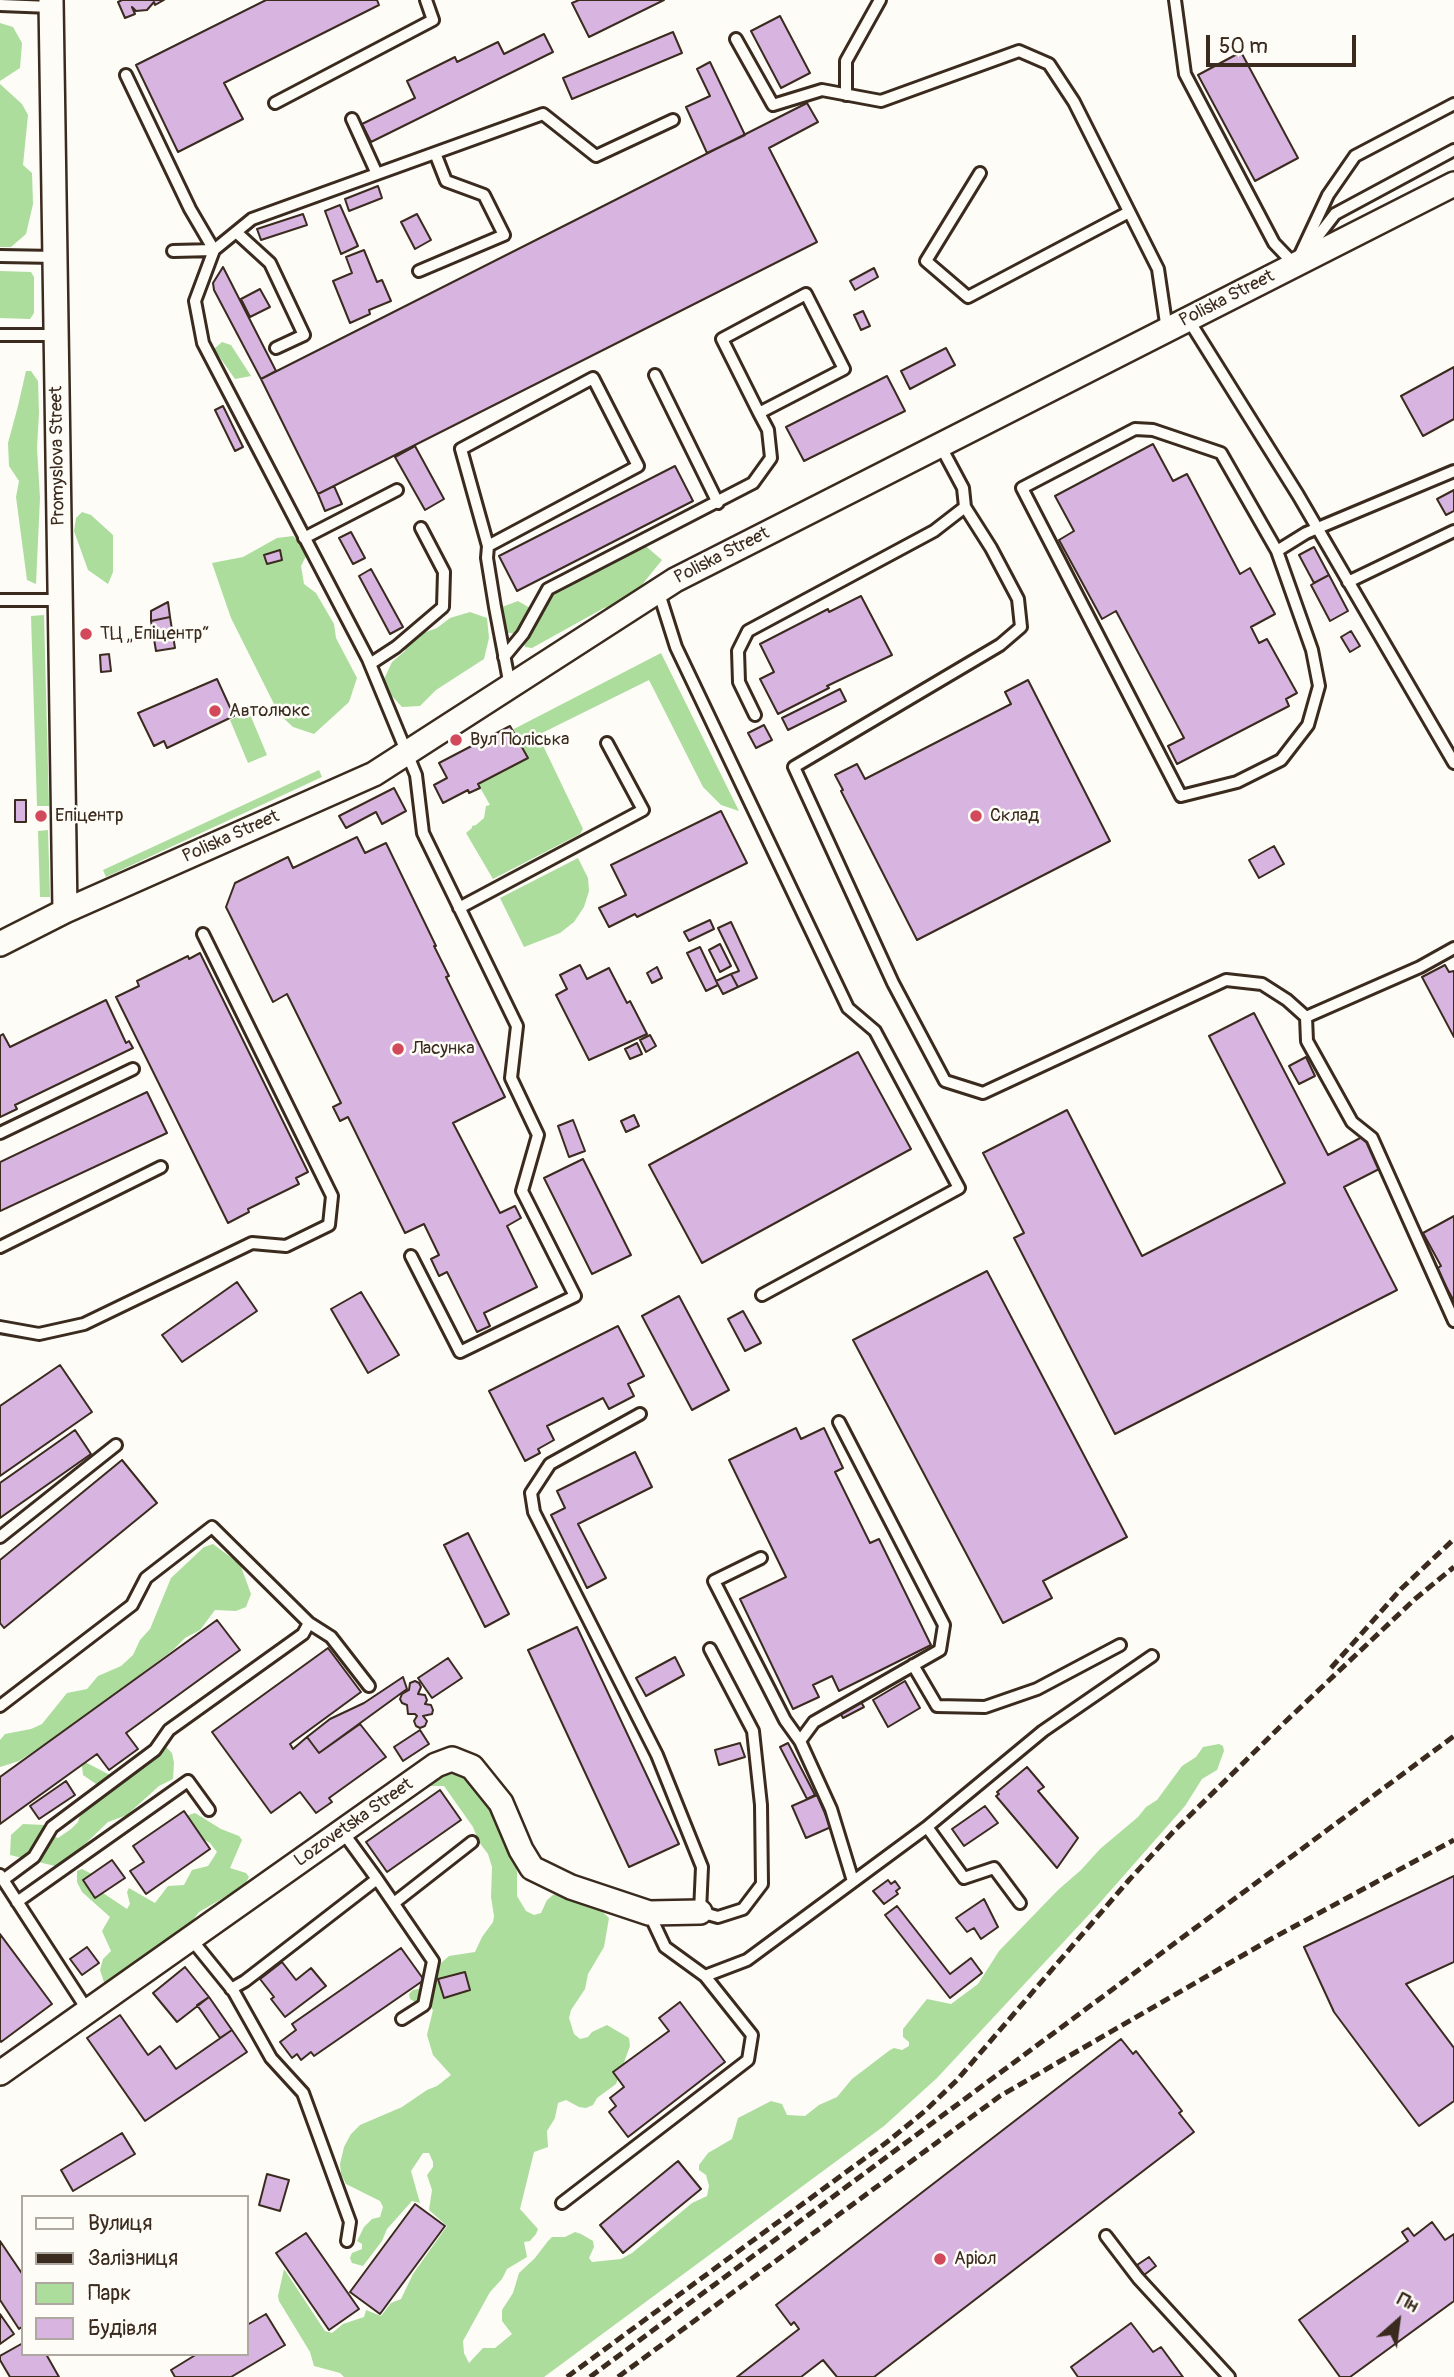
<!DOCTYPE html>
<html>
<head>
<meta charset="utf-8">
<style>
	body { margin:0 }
	#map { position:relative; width:1454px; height:2377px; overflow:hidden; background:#fdfcf7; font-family:Pangolin,sans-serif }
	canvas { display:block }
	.legend { position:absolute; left:21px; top:2195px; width:228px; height:161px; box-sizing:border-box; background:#fdfcf7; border:2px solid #afa8a0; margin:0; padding:9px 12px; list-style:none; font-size:21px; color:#3b2a1e }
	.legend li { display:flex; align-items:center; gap:14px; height:35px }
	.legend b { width:35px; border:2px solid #afa8a0 }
	.north { position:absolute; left:1363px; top:2286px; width:70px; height:70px; -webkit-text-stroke:5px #fdfcf7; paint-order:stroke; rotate:28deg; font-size:19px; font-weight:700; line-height:28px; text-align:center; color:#3b2a1e }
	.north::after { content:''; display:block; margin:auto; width:24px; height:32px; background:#3b2a1e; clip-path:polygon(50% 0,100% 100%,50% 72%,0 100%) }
	.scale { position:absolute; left:1206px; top:35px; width:150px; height:32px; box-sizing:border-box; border:4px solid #3b2a1e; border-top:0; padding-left:9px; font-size:21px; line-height:24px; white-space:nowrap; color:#3b2a1e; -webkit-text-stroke:5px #fdfcf7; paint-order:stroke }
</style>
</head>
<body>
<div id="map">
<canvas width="1454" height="2377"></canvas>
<ul class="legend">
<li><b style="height:9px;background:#fdfcf7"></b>Вулиця</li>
<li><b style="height:9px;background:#3b2a1e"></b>Залізниця</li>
<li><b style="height:19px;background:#acdd9d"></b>Парк</li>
<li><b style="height:19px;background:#d7b5e0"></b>Будівля</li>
</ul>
<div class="north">Пн</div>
<div class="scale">50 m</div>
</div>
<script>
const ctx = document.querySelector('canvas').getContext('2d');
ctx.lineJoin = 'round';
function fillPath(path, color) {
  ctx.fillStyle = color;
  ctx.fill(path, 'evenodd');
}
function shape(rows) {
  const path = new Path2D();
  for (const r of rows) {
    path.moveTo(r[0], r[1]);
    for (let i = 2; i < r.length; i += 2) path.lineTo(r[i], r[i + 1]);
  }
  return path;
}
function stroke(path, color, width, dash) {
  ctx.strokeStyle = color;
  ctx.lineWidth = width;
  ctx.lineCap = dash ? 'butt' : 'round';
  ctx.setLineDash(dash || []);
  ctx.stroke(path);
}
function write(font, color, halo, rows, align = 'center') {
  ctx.font = font + ' Pangolin,sans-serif';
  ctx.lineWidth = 5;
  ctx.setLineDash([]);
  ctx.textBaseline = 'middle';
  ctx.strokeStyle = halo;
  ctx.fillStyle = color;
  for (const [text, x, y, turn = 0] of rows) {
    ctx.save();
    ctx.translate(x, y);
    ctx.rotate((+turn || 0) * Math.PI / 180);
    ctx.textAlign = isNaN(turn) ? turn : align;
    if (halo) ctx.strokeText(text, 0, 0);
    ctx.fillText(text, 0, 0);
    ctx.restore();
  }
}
fillPath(shape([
	[0,23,13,27,22,43,20,68,0,81],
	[0,84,22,104,28,115,23,165,32,173,33,204,26,234,11,247,0,247],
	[0,271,31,272,34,277,34,313,30,319,0,318],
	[222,342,231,345,251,376,235,379,214,349],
	[26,371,31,371,38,381,39,413,37,448,40,498,36,584,27,580,16,497,19,481,9,466,8,443,18,406],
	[82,512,91,515,113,535,113,572,108,584,88,570,74,531,76,518],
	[293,536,305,545,307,554,301,566,304,584,316,593,334,624,336,638,357,678,349,702,314,734,293,727,279,714,231,618,212,563,243,557,277,538],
	[642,543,662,560,628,602,604,608,532,648,525,647,523,640,527,621,516,634,503,632,500,626,502,607,518,601,530,608,553,577,588,572],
	[470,612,487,618,489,638,484,659,436,690,420,706,402,707,390,694,384,679,392,662,405,651,407,643,423,633,437,628,450,618],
	[44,615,49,806,37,806,31,616],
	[661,653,739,811,721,805,703,787,649,680,538,735,583,829,580,834,493,879,466,833,472,828,472,826,476,825,484,818,486,806,490,805,478,784,527,758,512,730],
	[249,712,267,755,248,763,230,720],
	[319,770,322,777,106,877,103,870],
	[48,830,50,897,40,897,38,831],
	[578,858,588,878,589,891,584,907,574,922,560,933,524,947,500,898],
	[213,1544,240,1564,251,1594,246,1607,236,1611,215,1610,200,1630,185,1638,173,1650,65,1731,19,1761,0,1767,0,1740,5,1734,31,1729,42,1724,67,1693,87,1689,98,1676,121,1666,133,1655,140,1640,150,1629,171,1578,204,1547],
	[154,1742,164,1745,172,1753,174,1763,173,1779,159,1786,127,1815,108,1822,82,1847,55,1866,10,1855,11,1835,23,1824,45,1825,53,1836,58,1838,71,1829,78,1822,84,1803,98,1789,96,1784,83,1775,82,1766,85,1762,108,1774,124,1775],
	[1219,1744,1223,1746,1224,1751,1217,1770,1202,1779,1185,1806,1097,1906,937,2078,884,2126,544,2377,344,2377,340,2373,314,2366,310,2352,279,2301,278,2296,284,2269,325,2331,332,2333,343,2324,364,2317,366,2310,381,2316,391,2303,401,2299,413,2274,447,2226,429,2210,432,2190,427,2175,433,2167,433,2162,429,2153,423,2153,411,2171,420,2203,412,2201,387,2229,382,2241,363,2266,352,2263,350,2258,352,2253,362,2249,362,2244,357,2241,364,2227,372,2219,380,2217,383,2207,380,2201,346,2184,341,2174,340,2164,344,2147,351,2134,360,2125,402,2107,427,2090,437,2086,451,2075,433,2055,427,2035,433,2010,429,2005,415,2002,410,1999,409,1994,413,1990,423,1988,429,1968,441,1963,449,1956,475,1952,482,1937,493,1922,494,1916,491,1897,492,1867,488,1854,479,1842,473,1827,444,1786,424,1786,423,1770,464,1768,504,1818,517,1872,517,1896,526,1911,534,1915,541,1913,547,1900,553,1895,561,1893,592,1902,609,1918,604,1947,588,1974,585,1989,571,2010,569,2018,574,2034,580,2039,588,2037,592,2032,607,2025,629,2038,630,2046,616,2084,597,2098,593,2105,586,2108,579,2107,566,2100,558,2103,555,2118,547,2131,548,2147,534,2152,520,2209,538,2229,536,2234,530,2241,524,2242,527,2257,507,2269,502,2279,490,2292,463,2341,464,2353,469,2363,483,2348,495,2348,512,2334,502,2321,502,2310,513,2293,519,2273,535,2258,548,2241,552,2237,565,2237,575,2232,581,2234,593,2241,594,2247,589,2258,592,2262,621,2259,632,2253,692,2203,707,2196,709,2186,706,2175,699,2170,699,2165,708,2153,732,2139,738,2118,771,2101,782,2104,787,2115,805,2116,819,2105,837,2097,852,2079,890,2050,894,2048,902,2050,909,2046,909,2042,903,2037,903,2029,927,1999,951,2004,978,1984,999,1951,1058,1890,1081,1870,1100,1849,1138,1817,1146,1807,1157,1800,1182,1766,1196,1757,1203,1747],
	[195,1813,221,1829,239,1836,242,1840,230,1868,246,1873,249,1877,244,1886,199,1912,182,1934,161,1943,148,1961,105,1985,100,1970,103,1959,111,1951,102,1931,110,1917,82,1892,77,1882,77,1871,82,1869,92,1874,103,1893,127,1909,130,1904,127,1892,129,1888,155,1903,168,1886,184,1885,192,1870,208,1866,217,1852,210,1843,191,1832,186,1816]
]), '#acdd9d');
const building = shape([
	[122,0,164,0,155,5,154,2,147,10,136,11,132,7,135,14,125,18,118,2,122,0],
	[266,0,377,0,379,5,224,83,243,119,178,152,136,65,266,0],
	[579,0,664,0,589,37,572,3,579,0],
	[780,16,810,73,781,88,751,31,780,16],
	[673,32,682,53,572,99,563,78,673,32],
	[544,34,553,52,371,142,362,124,415,98,407,81,455,57,457,62,498,42,504,54,544,34],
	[1241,52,1298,158,1255,181,1198,75,1241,52],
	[710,62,745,135,707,153,686,107,710,96,697,69,710,62],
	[807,103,818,122,769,148,817,242,318,494,261,379,807,103],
	[378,186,382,198,349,211,345,199,378,186],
	[340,205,358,246,341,254,325,211,340,205],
	[303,214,307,225,261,240,257,229,303,214],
	[417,214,431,240,415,249,401,222,417,214],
	[364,250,377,282,382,280,391,301,369,310,370,314,350,323,333,281,352,273,346,257,364,250],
	[223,267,276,371,261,379,214,290,213,283,223,267],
	[874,268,878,277,855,290,850,281,874,268],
	[260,289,270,307,250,317,241,299,260,289],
	[863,311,870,326,861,330,854,315,863,311],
	[946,348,955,365,910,389,901,371,946,348],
	[1454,367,1454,419,1423,436,1401,396,1454,367],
	[887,376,905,411,804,461,786,427,887,376],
	[223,406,243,447,235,451,215,410,223,406],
	[1153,444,1173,481,1187,474,1240,574,1250,568,1275,614,1251,627,1259,643,1267,639,1297,693,1286,699,1289,706,1177,764,1168,746,1184,738,1116,611,1102,619,1059,540,1074,531,1055,496,1153,444],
	[415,446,444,499,425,510,395,457,415,446],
	[675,466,693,501,517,591,499,556,675,466],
	[334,486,342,504,325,511,318,494,334,486],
	[1454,490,1454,511,1446,515,1437,499,1454,490],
	[351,532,365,558,353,564,339,538,351,532],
	[1314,547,1329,575,1314,583,1299,555,1314,547],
	[280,550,282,560,267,564,264,555,280,550],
	[371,569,403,627,390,634,359,576,371,569],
	[1329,575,1348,611,1330,621,1311,585,1329,575],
	[861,596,892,655,827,686,829,688,778,714,760,679,774,672,760,644,828,609,829,612,861,596],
	[168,602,170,617,151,621,151,611,168,602],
	[170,617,175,648,156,651,151,621,170,617],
	[1351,631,1360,646,1350,652,1341,637,1351,631],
	[109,654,111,671,101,672,100,655,109,654],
	[217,679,234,716,167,748,164,741,154,746,138,713,217,679],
	[1028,680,1110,841,917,940,841,791,843,790,835,775,857,764,865,779,1011,704,1005,692,1028,680],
	[840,689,846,701,788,730,782,718,840,689],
	[764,725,772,740,756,748,748,733,764,725],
	[510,726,528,758,478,784,480,788,469,793,468,790,443,803,434,785,447,778,439,763,510,726],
	[394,788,406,811,382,824,376,812,346,828,339,816,394,788],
	[15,800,26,800,26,822,15,822,15,800],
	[721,811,747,863,637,917,635,914,609,927,599,908,626,895,611,865,721,811],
	[357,837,365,853,386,843,436,946,434,946,449,976,446,977,505,1097,453,1123,500,1213,515,1206,521,1218,507,1226,537,1287,484,1313,490,1326,477,1332,447,1272,439,1276,431,1259,439,1255,424,1224,405,1233,348,1117,340,1121,333,1107,341,1103,287,994,273,1002,226,907,235,883,288,857,293,868,357,837],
	[1274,846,1284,864,1259,878,1249,860,1274,846],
	[710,920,714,929,689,941,684,932,710,920],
	[731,922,757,978,738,987,731,974,739,971,718,928,731,922],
	[720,944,731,966,720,972,709,950,720,944],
	[700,947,718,985,706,991,687,953,700,947],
	[200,953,308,1172,296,1178,299,1184,248,1209,249,1212,228,1223,116,997,139,986,137,981,188,956,189,959,200,953],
	[580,965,587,979,609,968,627,1003,630,1001,647,1034,589,1060,556,995,567,989,560,975,580,965],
	[1445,965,1449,972,1454,971,1454,1037,1422,977,1445,965],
	[657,967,662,978,652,983,647,973,657,967],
	[731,974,738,987,723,994,716,981,731,974],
	[106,1000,126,1043,129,1041,133,1048,15,1105,17,1109,0,1117,0,1036,3,1034,10,1047,106,1000],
	[1254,1013,1328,1155,1364,1136,1381,1168,1344,1187,1397,1290,1115,1434,1014,1238,1024,1233,983,1153,1067,1110,1142,1256,1285,1183,1209,1036,1254,1013],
	[650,1035,656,1046,646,1052,640,1040,650,1035],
	[637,1043,642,1054,630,1059,625,1049,637,1043],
	[858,1052,911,1149,702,1263,649,1165,858,1052],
	[1306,1057,1315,1076,1299,1084,1289,1066,1306,1057],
	[147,1092,167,1133,0,1211,0,1162,147,1092],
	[634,1115,639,1126,626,1132,621,1121,634,1115],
	[573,1120,585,1151,569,1157,558,1126,573,1120],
	[583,1159,631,1255,592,1274,544,1178,583,1159],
	[1454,1216,1454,1301,1436,1269,1441,1266,1423,1233,1454,1216],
	[987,1271,1127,1537,1043,1581,1052,1598,1003,1623,853,1340,987,1271],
	[237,1282,257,1311,182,1362,162,1335,237,1282],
	[361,1292,399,1355,368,1373,331,1309,361,1292],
	[679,1296,729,1390,692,1410,642,1316,679,1296],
	[743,1311,761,1343,745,1351,728,1319,743,1311],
	[618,1326,644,1376,628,1384,634,1396,609,1409,603,1398,547,1426,554,1440,538,1449,540,1453,525,1461,489,1391,618,1326],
	[60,1365,92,1412,0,1476,0,1406,60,1365],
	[796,1428,801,1439,824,1428,843,1468,835,1472,870,1543,879,1539,931,1645,839,1691,832,1676,813,1685,819,1697,793,1709,740,1599,786,1577,729,1460,796,1428],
	[75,1430,91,1454,0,1518,0,1483,75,1430],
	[635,1452,652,1487,578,1524,606,1578,587,1588,551,1515,565,1508,557,1491,635,1452],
	[122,1460,157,1503,4,1628,0,1623,0,1560,122,1460],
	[468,1533,509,1614,485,1627,444,1545,468,1533],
	[217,1620,240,1650,126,1733,138,1749,109,1770,97,1754,0,1824,0,1777,217,1620],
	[577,1627,679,1844,629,1867,528,1650,577,1627],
	[328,1648,361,1692,290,1744,293,1749,307,1737,319,1753,360,1724,386,1757,329,1798,332,1802,316,1813,300,1792,271,1813,212,1732,328,1648],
	[675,1657,684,1675,646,1696,636,1678,675,1657],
	[448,1658,462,1678,432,1698,418,1678,448,1658],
	[403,1677,407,1689,319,1753,307,1737,330,1719,364,1703,403,1677],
	[415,1681,419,1683,421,1687,418,1694,425,1695,427,1700,425,1704,431,1705,433,1710,432,1714,423,1716,427,1721,425,1726,420,1728,416,1726,414,1721,417,1716,415,1714,408,1714,407,1705,402,1703,400,1699,402,1694,409,1690,410,1683,415,1681],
	[905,1681,920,1708,888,1727,873,1700,905,1681],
	[861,1702,864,1707,843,1718,840,1713,861,1702],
	[420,1730,429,1744,403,1761,394,1747,420,1730],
	[740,1743,745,1757,719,1765,715,1750,740,1743],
	[788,1743,815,1795,807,1799,780,1747,788,1743],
	[1027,1767,1044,1787,1038,1791,1078,1838,1057,1868,996,1796,999,1794,997,1792,1027,1767],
	[66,1781,75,1795,39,1819,30,1806,66,1781],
	[440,1790,461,1820,387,1872,366,1842,440,1790],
	[817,1795,831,1827,806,1838,792,1806,817,1795],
	[985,1806,998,1823,964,1846,952,1829,985,1806],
	[184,1811,210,1849,146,1894,130,1871,144,1862,133,1846,184,1811],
	[112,1860,125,1878,95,1898,83,1880,112,1860],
	[1454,1876,1454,1962,1406,1984,1454,2048,1454,2101,1419,2126,1334,2012,1304,1947,1454,1876],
	[888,1880,891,1884,895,1881,900,1888,896,1891,898,1894,884,1904,873,1891,888,1880],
	[984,1899,998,1927,981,1939,974,1928,967,1932,956,1918,984,1899],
	[897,1906,950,1974,971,1958,982,1973,950,1998,885,1915,897,1906],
	[0,1934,52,2004,1,2042,0,2040,0,1934],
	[87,1947,99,1963,82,1975,70,1959,87,1947],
	[401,1948,424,1980,314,2056,311,2052,301,2060,297,2054,292,2058,280,2042,296,2030,292,2024,401,1948],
	[282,1962,296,1980,311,1968,326,1986,285,2017,271,1999,274,1997,260,1979,282,1962],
	[185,1967,209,1997,177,2022,153,1993,185,1967],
	[465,1972,470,1990,444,1998,438,1979,465,1972],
	[209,1997,232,2030,220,2038,197,2005,209,1997],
	[680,2002,725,2062,628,2137,609,2112,616,2106,610,2098,624,2087,613,2072,669,2031,659,2018,680,2002],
	[120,2015,148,2055,160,2046,176,2069,232,2030,247,2052,145,2121,87,2038,120,2015],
	[1121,2039,1133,2054,1136,2051,1182,2111,1179,2113,1194,2132,874,2377,837,2377,823,2360,801,2377,737,2377,799,2329,794,2322,791,2325,776,2305,1121,2039],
	[122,2133,135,2154,73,2191,61,2170,122,2133],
	[678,2161,701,2189,623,2253,600,2225,678,2161],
	[267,2174,289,2180,280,2211,259,2205,267,2174],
	[415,2204,445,2226,380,2314,350,2292,415,2204],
	[1432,2222,1445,2240,1454,2234,1454,2301,1350,2377,1340,2377,1299,2320,1408,2241,1402,2232,1408,2228,1414,2236,1432,2222],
	[306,2233,359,2309,329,2330,276,2253,306,2233],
	[0,2241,23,2275,23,2326,19,2329,0,2300,0,2241],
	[1149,2257,1156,2266,1144,2275,1137,2265,1149,2257],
	[0,2314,14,2334,0,2344,0,2314],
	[266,2314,285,2345,231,2377,175,2377,171,2370,197,2354,247,2354,247,2325,266,2314],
	[1131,2323,1153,2352,1161,2347,1183,2377,1078,2377,1071,2367,1131,2323],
	[23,2343,23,2354,46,2354,59,2377,10,2377,0,2360,0,2356,23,2343]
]);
fillPath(building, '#d7b5e0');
stroke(building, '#3b2a1e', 2);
const service = shape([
	[1175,0,1185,74,1274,243,1295,265],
	[0,5,51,7],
	[736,39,773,105,822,90,881,101,1019,51,1049,64,1074,102,1158,269,1167,330],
	[126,75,190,209,214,250,173,251],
	[846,95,846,61,880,0],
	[275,103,433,20,426,0],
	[352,119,377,174],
	[980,173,926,261,968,297,1129,212],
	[236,232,270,263,304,335,276,348],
	[1308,249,1335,214,1454,150],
	[0,256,56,257],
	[1298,259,1328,195,1355,156,1454,104],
	[419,271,504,235,484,195,446,181,435,153],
	[1188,319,1298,495,1454,763],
	[0,335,57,335],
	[655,375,718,503],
	[965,507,991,548,1018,599,1021,627,1000,645,794,767,893,983,945,1081,983,1093,1226,980,1262,984,1287,1000,1306,1017,1307,1041,1352,1122,1372,1138,1454,1321],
	[304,538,397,490],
	[488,546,461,449,593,378,638,466,488,546,487,558,495,607,510,686],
	[1277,551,1312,650,1319,686,1308,725,1281,760,1237,782,1181,796,1022,488,1135,429,1153,430,1221,453,1277,551,1306,533,1454,471],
	[1348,582,1454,531],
	[658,590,676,647,848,1008,875,1031,959,1188,762,1295],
	[0,600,60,600],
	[504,657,523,634,548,589,753,483,771,458,768,430,759,413,722,339,806,294,844,369,759,413],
	[370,664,396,647,443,607,444,572,421,528],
	[755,715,739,682,738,651,748,631,934,531,965,507,963,488,940,445],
	[459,908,643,810,607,743],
	[1306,1017,1420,967,1454,948],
	[0,1133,133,1069],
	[0,1247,161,1167],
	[411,1256,460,1352,575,1296,522,1191,538,1135,511,1078,517,1026,423,833,416,775,368,659,203,343,195,301,214,250,252,219,543,114,596,156,673,120],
	[0,1327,39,1334,84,1324,252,1243,286,1246,329,1225,332,1196,203,934],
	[640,1414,550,1464,531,1493,534,1512,657,1755,702,1867,700,1912,718,1917,743,1909,762,1884,761,1805,753,1731,710,1649],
	[839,1422,944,1625,940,1650,814,1722,800,1741,831,1809,853,1881],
	[0,1537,116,1445],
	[761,1558,714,1581,785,1720,800,1741],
	[913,1665,937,1706,985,1707,1037,1689,1120,1645],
	[0,1706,132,1605,146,1578,212,1527,309,1623,331,1637,369,1686],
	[927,1827,964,1878,994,1868,1020,1903],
	[0,1875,88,2011],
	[377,1879,433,1961,424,2005,402,2019],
	[3,1880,34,1857,52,1827,155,1750,169,1730,303,1634,309,1623],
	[17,1902,188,1781,209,1810],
	[394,1903,472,1842],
	[649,1913,665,1947,705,1976,747,1960,927,1827,1043,1731,1152,1656],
	[191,1939,234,1992,271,2058,303,2093,350,2222,347,2241],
	[231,1989,245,1981,377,1879,342,1831],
	[562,2203,748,2060,752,2035,705,1976],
	[1106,2236,1138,2278,1229,2377]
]);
const minor = shape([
	[51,0,65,911],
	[0,944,65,911,374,774,675,580,1454,184],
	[0,2073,436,1765,452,1759,472,1767,501,1803,521,1850,532,1868,571,1887,649,1913,700,1912]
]);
stroke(service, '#3b2a1e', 16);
stroke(minor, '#3b2a1e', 28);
stroke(service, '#fdfcf7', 10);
stroke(minor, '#fdfcf7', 23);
stroke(shape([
	[1331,1668,1401,1589,1454,1539],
	[567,2377,887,2142,925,2111,957,2080,1129,1880,1173,1832,1285,1722,1415,1599,1454,1567],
	[590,2377,1454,1736],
	[618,2377,1000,2096,1271,1939,1454,1840]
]), '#3b2a1e', 5, [10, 5]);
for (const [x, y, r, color] of [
	[86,634,7,"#d1495b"],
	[215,711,7,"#d1495b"],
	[456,740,7,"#d1495b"],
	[41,816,7,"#d1495b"],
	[976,816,7,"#d1495b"],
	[398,1049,7,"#d1495b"],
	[940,2259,7,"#d1495b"]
]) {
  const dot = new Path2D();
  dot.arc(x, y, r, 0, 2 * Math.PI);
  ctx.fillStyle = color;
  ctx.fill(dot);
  stroke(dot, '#fdfcf7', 2.5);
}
write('18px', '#3b2a1e', '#fdfcf7', [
	["Poliska Street",1227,299,-27],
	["Promyslova Street",58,456,-91],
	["Poliska Street",722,556,-27],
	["Poliska Street",231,837,-24],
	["Lozovetska Street",354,1823,-35]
]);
write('18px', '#3b2a1e', '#fdfcf7', [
	["ТЦ „Епіцентр“",100,634],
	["Автолюкс",229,711],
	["Вул Поліська",470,740],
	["Епіцентр",55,816],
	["Склад",990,816],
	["Ласунка",412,1049],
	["Аріол",954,2259]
], 'left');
</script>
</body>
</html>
